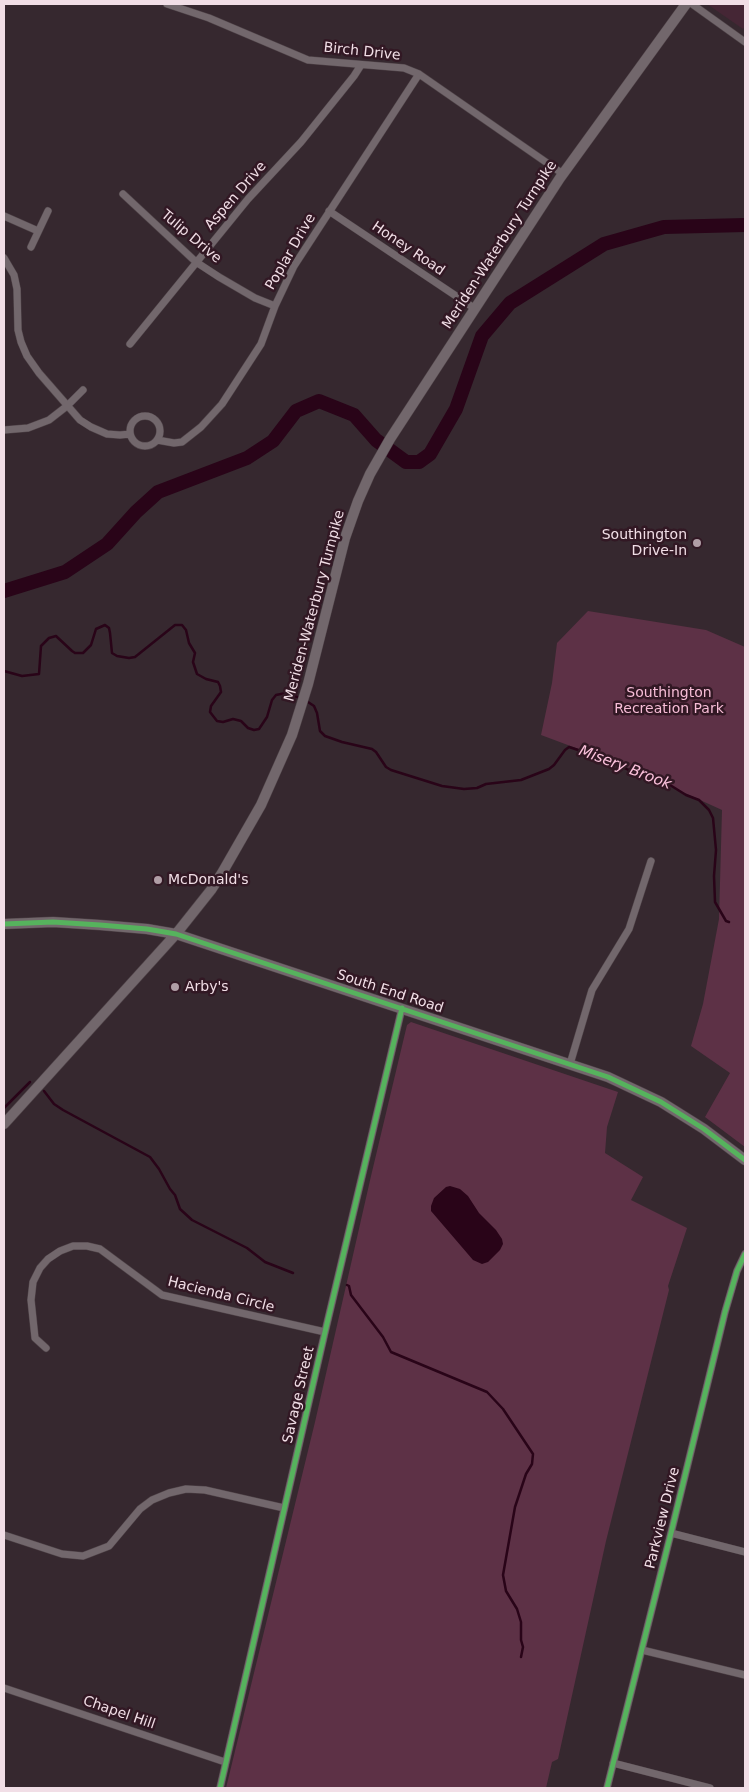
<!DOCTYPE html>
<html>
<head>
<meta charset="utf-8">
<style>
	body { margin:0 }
	#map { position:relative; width:749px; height:1792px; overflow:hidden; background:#36282f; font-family:"DejaVu Sans",sans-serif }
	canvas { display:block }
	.frame { position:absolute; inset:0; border:5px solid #f1dee6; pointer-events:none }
</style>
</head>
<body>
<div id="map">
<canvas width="749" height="1792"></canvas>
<div class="frame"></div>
</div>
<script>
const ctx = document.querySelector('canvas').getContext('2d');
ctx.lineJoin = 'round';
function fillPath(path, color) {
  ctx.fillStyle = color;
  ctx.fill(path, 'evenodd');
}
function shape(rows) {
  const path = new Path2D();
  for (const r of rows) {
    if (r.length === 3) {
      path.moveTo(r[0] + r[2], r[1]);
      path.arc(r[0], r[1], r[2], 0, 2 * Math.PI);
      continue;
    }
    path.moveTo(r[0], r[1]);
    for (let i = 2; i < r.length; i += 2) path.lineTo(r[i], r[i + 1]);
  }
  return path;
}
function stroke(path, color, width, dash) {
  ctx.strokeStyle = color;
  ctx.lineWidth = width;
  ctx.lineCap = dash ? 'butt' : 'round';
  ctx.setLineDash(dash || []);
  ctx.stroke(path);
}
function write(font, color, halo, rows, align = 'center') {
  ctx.font = font + ' "DejaVu Sans",sans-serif';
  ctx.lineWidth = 5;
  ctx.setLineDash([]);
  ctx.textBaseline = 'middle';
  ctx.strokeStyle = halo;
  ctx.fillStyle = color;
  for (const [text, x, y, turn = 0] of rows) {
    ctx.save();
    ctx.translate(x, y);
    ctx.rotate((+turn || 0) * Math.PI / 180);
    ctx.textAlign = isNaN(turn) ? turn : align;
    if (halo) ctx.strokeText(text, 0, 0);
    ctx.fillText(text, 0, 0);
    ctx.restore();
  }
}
fillPath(shape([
	[707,4,745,4,745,26,743,29]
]), '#452635');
fillPath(shape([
	[588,611,706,630,745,647,745,1147,705,1117,730,1073,691,1046,703,1004,719,919,722,810,632,769,541,735,552,683,557,643],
	[411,1022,618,1092,607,1127,605,1153,643,1177,631,1200,687,1228,668,1286,669,1290,606,1541,558,1759,552,1762,546,1788,226,1788,315,1422,371,1176,407,1025]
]), '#5d3146');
fillPath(shape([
	[450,1186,460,1189,468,1196,479,1213,496,1230,502,1239,503,1244,500,1250,488,1262,482,1264,473,1260,431,1211,431,1206,434,1198,446,1187]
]), '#290418');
stroke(shape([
	[4,671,22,676,39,674,41,646,49,638,56,636,72,651,75,653,83,653,91,645,96,629,105,625,109,628,110,633,112,653,117,656,129,658,135,657,175,625,182,625,186,630,189,643,195,653,193,662,197,674,206,679,218,682,220,686,221,692,211,706,210,712,217,721,223,722,233,719,241,721,248,728,254,730,259,729,267,717,272,700,276,695,286,693,300,698],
	[305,700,314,706,317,713,320,731,325,736,342,742,372,749,376,752,386,767,391,770,442,786,464,789,477,788,486,784,521,780,549,769,554,765,565,750,569,747,606,759,649,780,670,785,686,795,699,800,709,810,713,818,716,850,714,876,715,902,726,921,729,922],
	[44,1091,54,1104,63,1110,150,1157,159,1169,170,1189,175,1195,180,1209,192,1220,247,1248,265,1262,293,1273],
	[4,1108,30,1082],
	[347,1285,349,1286,351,1295,383,1337,391,1352,487,1392,503,1409,533,1454,532,1464,526,1474,515,1507,503,1575,506,1591,517,1609,521,1622,521,1640,523,1647,521,1657]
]), '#290418', 2.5);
stroke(shape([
	[4,591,65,572,107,544,136,512,158,492,247,458,273,441,296,411,319,401,354,415,376,440,406,462,419,462,430,454,456,409,482,336,510,303,604,244,664,227,745,225]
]), '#290418', 14);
const street = shape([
	[167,4,209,18,308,60,404,68,419,74,563,174],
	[692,4,745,42],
	[123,194,196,262,219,277,255,298,275,306],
	[329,211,474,308],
	[4,216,38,231],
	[31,247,48,211],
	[4,258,14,275,17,289,18,330,21,342,27,356,39,373,80,420,91,427,107,434,120,435,130,434],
	[130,344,248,199,301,142,354,76,361,65],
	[145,431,15],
	[4,430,28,428,49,420,67,406,83,390],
	[157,440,174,443,182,442,201,427,222,404,261,344,275,306,294,266,419,74],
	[570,1064,592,990,629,929,651,861],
	[46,1348,35,1338,31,1300,33,1282,40,1268,48,1259,60,1251,73,1246,87,1246,100,1249,162,1295,325,1332],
	[671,1533,745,1552],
	[4,1535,62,1554,83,1556,109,1546,140,1509,152,1500,169,1493,186,1489,205,1490,284,1508],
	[642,1650,745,1675],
	[4,1688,225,1762],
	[613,1763,710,1788],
	[220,1788,325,1332,402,1008],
	[607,1788,671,1533,725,1312,737,1271,745,1254]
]);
const secondary = shape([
	[4,924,53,922,100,925,147,929,176,934,608,1077,661,1102,704,1129,745,1160],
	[4,1124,176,934,211,890,222,873,261,805,292,735,308,684,345,538,358,501,370,474,390,439,560,178,686,4]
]);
stroke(street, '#4f4348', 8);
stroke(secondary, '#4f4348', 11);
stroke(street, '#72676c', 7);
stroke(secondary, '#72676c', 10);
stroke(shape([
	[4,924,53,922,100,925,147,929,176,934,608,1077,661,1102,704,1129,745,1160],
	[220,1788,325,1332,402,1008],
	[607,1788,671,1533,725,1312,737,1271,745,1254]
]), '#56b35d', 5);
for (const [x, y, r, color] of [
	[697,543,5,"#b09ea6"],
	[158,880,5,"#b09ea6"],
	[175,987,5,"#b09ea6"]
]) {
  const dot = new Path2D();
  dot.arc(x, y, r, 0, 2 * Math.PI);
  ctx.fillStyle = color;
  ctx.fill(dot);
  stroke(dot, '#321824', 2);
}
write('14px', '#f1dee6', '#321824', [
	["Birch Drive",362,52,6],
	["Aspen Drive",236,196,-49],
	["Tulip Drive",191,237,40],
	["Meriden-Waterbury Turnpike",500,245,-57],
	["Honey Road",408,249,34],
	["Poplar Drive",291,252,-60],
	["Meriden-Waterbury Turnpike",315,606,-75],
	["South End Road",390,992,18],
	["Hacienda Circle",221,1295,14],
	["Savage Street",299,1395,-77],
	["Parkview Drive",663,1518,-76],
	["Chapel Hill",119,1713,19]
]);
write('14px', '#f1dee6', '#321824', [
	["Southington",687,535,"right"],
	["Drive-In",687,551,"right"],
	["McDonald's",168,880],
	["Arby's",185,987]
], 'left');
write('14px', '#f7bdd7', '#321824', [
	["Southington",669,693],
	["Recreation Park",669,709]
]);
write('italic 15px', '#fcc2dc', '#321824', [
	["Misery Brook",625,768,21]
]);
</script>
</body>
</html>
